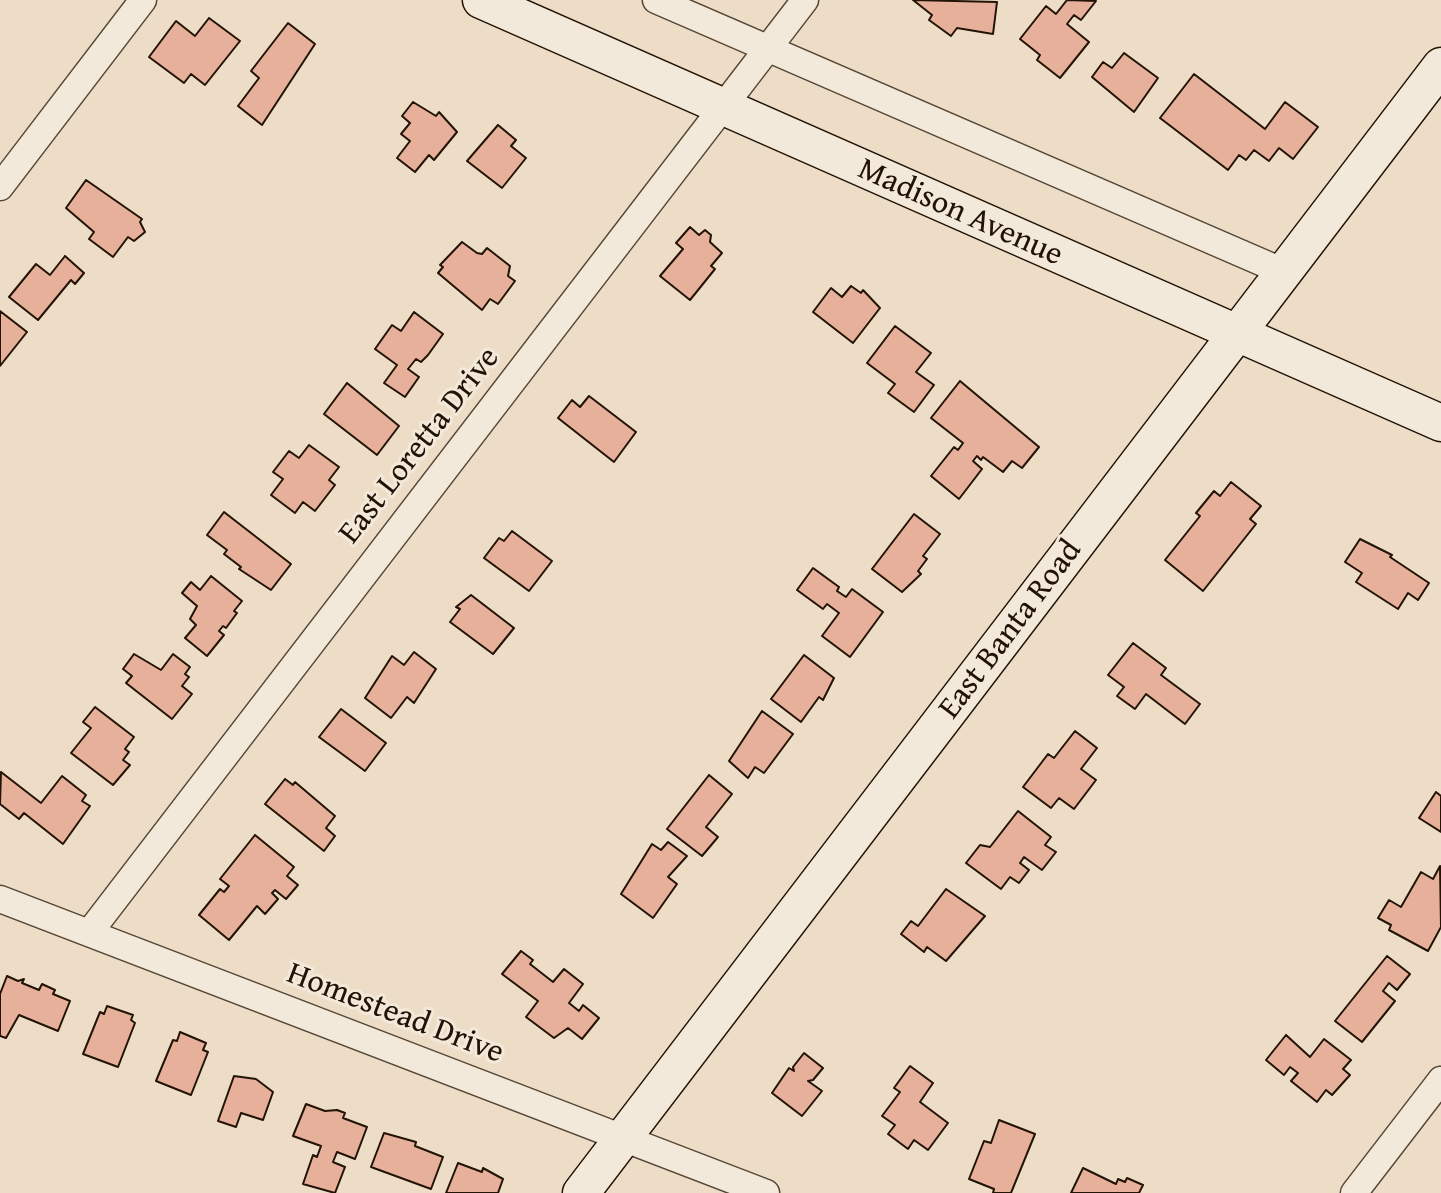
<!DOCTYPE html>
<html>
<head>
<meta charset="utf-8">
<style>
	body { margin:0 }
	canvas { display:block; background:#edddc6 }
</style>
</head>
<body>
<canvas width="1441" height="1193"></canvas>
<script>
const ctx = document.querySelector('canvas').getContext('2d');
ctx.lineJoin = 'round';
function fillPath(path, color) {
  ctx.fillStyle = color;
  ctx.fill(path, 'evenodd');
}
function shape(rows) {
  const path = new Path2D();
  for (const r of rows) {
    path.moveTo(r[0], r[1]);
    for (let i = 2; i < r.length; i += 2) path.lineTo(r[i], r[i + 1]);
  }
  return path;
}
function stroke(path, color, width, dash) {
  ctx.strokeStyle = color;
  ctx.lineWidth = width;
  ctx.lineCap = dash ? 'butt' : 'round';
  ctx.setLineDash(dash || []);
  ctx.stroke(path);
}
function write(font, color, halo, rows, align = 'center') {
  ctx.font = font + ' "Gentium Book Plus",serif';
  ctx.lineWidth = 6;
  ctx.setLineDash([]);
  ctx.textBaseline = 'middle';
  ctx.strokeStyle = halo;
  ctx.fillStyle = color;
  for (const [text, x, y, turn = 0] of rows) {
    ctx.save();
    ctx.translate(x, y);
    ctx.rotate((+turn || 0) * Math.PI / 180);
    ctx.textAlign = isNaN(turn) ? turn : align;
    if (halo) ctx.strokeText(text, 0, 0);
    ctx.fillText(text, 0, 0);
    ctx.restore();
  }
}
const building = shape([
	[913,0,997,2,993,34,957,28,951,36,929,20,932,15,913,0],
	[1067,0,1096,1,1081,20,1074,15,1067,24,1089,42,1060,78,1037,60,1040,55,1020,39,1046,6,1056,14,1067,0],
	[209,18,240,41,205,85,191,74,184,83,149,57,176,21,195,36,209,18],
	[288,23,315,44,262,125,238,106,259,78,251,71,288,23],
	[1124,53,1158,78,1134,112,1092,77,1103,62,1112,68,1124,53],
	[1194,74,1265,129,1285,102,1318,127,1293,159,1279,148,1269,161,1254,150,1246,160,1239,155,1228,170,1160,118,1194,74],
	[413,102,436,116,439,112,457,132,434,160,429,155,415,172,397,158,410,141,401,134,410,123,402,116,413,102],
	[498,125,516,140,511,146,526,158,502,188,467,161,498,125],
	[86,180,142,219,140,222,145,232,134,241,128,237,113,257,89,239,94,232,66,208,86,180],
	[690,227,699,235,705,230,711,235,710,242,722,253,711,266,715,269,690,300,660,276,683,249,676,243,690,227],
	[462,242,477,253,482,254,487,248,510,266,508,276,515,281,498,304,490,299,482,310,438,273,443,267,440,265,462,242],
	[65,256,84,273,75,284,71,280,38,320,9,297,36,264,50,275,65,256],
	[851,286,861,293,863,290,880,308,853,343,813,312,831,288,842,297,851,286],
	[0,311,27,332,0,366,0,311],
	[414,312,443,334,428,355,421,362,416,359,408,369,419,377,405,397,384,383,397,365,375,349,392,325,401,331,414,312],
	[895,326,931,353,916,372,934,385,914,412,888,393,895,384,867,363,895,326],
	[960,381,1039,447,1022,468,1012,461,1003,472,983,457,981,460,977,456,973,461,982,469,959,499,931,476,954,447,958,450,963,443,931,418,960,381],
	[347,383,399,426,377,455,324,414,347,383],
	[589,396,636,432,614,462,558,418,572,400,580,407,589,396],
	[309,445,339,467,329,480,335,485,315,511,303,502,295,513,271,495,283,479,273,472,289,451,299,458,309,445],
	[1231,482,1261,506,1250,519,1256,524,1203,591,1165,560,1200,516,1196,513,1214,491,1220,496,1231,482],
	[224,512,291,564,271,590,239,569,241,567,224,554,227,550,207,535,224,512],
	[914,514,940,534,923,556,927,559,918,571,921,574,902,592,872,569,914,514],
	[512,531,552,561,529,591,484,558,499,538,504,541,512,531],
	[1360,539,1392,555,1390,557,1429,583,1418,600,1408,593,1398,609,1356,582,1362,573,1345,562,1360,539],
	[813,568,839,587,837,591,846,597,852,589,883,612,850,657,822,636,839,613,827,604,823,609,797,590,813,568],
	[211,576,242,601,234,611,237,613,226,628,223,626,219,631,224,635,207,656,185,638,196,625,190,619,197,606,182,593,191,582,200,590,211,576],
	[471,595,514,628,493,654,450,622,460,609,456,607,471,595],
	[1133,643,1166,668,1161,675,1200,704,1185,724,1146,694,1135,709,1117,696,1124,687,1108,675,1133,643],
	[414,652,436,669,414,703,407,697,391,718,365,698,392,656,404,665,414,652],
	[134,654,161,670,173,654,190,667,185,674,189,677,182,686,192,694,172,719,126,683,132,676,123,669,134,654],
	[804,655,834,678,823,700,819,697,801,722,771,699,804,655],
	[95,707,134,737,125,749,129,752,123,760,130,765,113,785,71,753,91,728,83,722,95,707],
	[341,709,386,743,365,771,319,737,341,709],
	[762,711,793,734,764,773,755,767,748,778,729,761,762,711],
	[1075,731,1097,748,1081,769,1096,780,1074,809,1059,798,1051,808,1023,787,1048,754,1054,758,1075,731],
	[1,772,41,803,62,776,86,795,82,801,90,806,63,844,24,813,19,819,0,804,1,772],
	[709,775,732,794,706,827,718,837,702,856,667,829,709,775],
	[285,779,293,785,295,782,335,816,326,828,335,836,324,851,265,804,285,779],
	[1436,792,1441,796,1441,832,1419,818,1436,792],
	[1018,811,1051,837,1045,845,1056,852,1042,870,1024,857,1020,863,1029,870,1019,883,1010,877,1001,889,966,863,980,845,990,847,1018,811],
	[255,835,294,867,287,876,298,885,286,899,275,890,272,893,278,899,265,914,257,906,229,940,199,915,220,889,224,892,229,886,220,879,255,835],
	[668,842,687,856,668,877,677,884,653,918,621,894,652,844,661,850,668,842],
	[1440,866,1441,927,1428,951,1389,930,1391,925,1378,918,1389,900,1401,907,1421,872,1433,879,1440,866],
	[946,889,985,916,946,961,927,947,924,952,901,934,911,921,918,926,946,889],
	[521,951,533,960,530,964,553,982,564,969,583,984,569,1003,579,1011,583,1005,599,1018,582,1039,568,1028,554,1038,526,1017,538,1001,502,974,521,951],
	[1387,956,1410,974,1397,990,1389,983,1383,991,1395,1001,1362,1042,1335,1021,1387,956],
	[7,976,18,981,24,979,22,983,39,990,42,984,55,990,53,994,70,1001,58,1031,19,1015,6,1038,0,1036,0,994,7,976],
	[107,1006,133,1015,131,1020,135,1023,118,1067,83,1054,100,1012,104,1014,107,1006],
	[180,1032,206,1043,203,1050,208,1052,191,1095,156,1081,173,1040,177,1041,180,1032],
	[1286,1035,1310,1057,1324,1039,1351,1060,1343,1069,1350,1075,1332,1095,1326,1090,1317,1102,1291,1081,1298,1073,1290,1067,1284,1075,1266,1060,1286,1035],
	[804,1053,823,1068,813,1080,808,1081,822,1091,802,1116,772,1093,789,1068,794,1071,793,1067,804,1053],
	[910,1066,933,1083,920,1102,948,1123,928,1150,914,1140,908,1149,888,1134,895,1125,882,1116,900,1092,894,1088,910,1066],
	[234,1076,256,1079,273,1092,263,1120,241,1113,236,1127,218,1121,234,1076],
	[306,1104,325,1111,337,1110,345,1113,343,1118,367,1127,355,1159,337,1152,333,1162,345,1167,335,1193,303,1184,313,1155,317,1157,321,1146,293,1136,306,1104],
	[999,1120,1035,1134,1011,1193,993,1193,994,1189,969,1179,984,1141,991,1143,999,1120],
	[384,1133,416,1142,415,1146,443,1157,431,1189,371,1167,384,1133],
	[458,1163,482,1172,483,1168,503,1179,498,1193,446,1193,458,1163],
	[1083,1168,1116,1184,1118,1179,1125,1182,1127,1178,1143,1185,1139,1193,1071,1193,1083,1168]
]);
fillPath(building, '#e6b09b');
stroke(building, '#221305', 2);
const street = shape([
	[656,0,1284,272],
	[0,187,143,0],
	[0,899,766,1193],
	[89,933,805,0],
	[1354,1193,1441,1080]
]);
const secondary = shape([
	[481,0,1441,423],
	[581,1193,1441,66]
]);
stroke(street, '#554635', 29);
stroke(secondary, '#221305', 39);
stroke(street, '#f3e9da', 26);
stroke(secondary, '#f3e9da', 36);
write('32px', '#221305', '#f3e9da', [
	["Madison Avenue",960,213,24],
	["East Loretta Drive",420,446,-52],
	["East Banta Road",1011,630,-53],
	["Homestead Drive",395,1014,21]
]);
</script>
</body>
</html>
